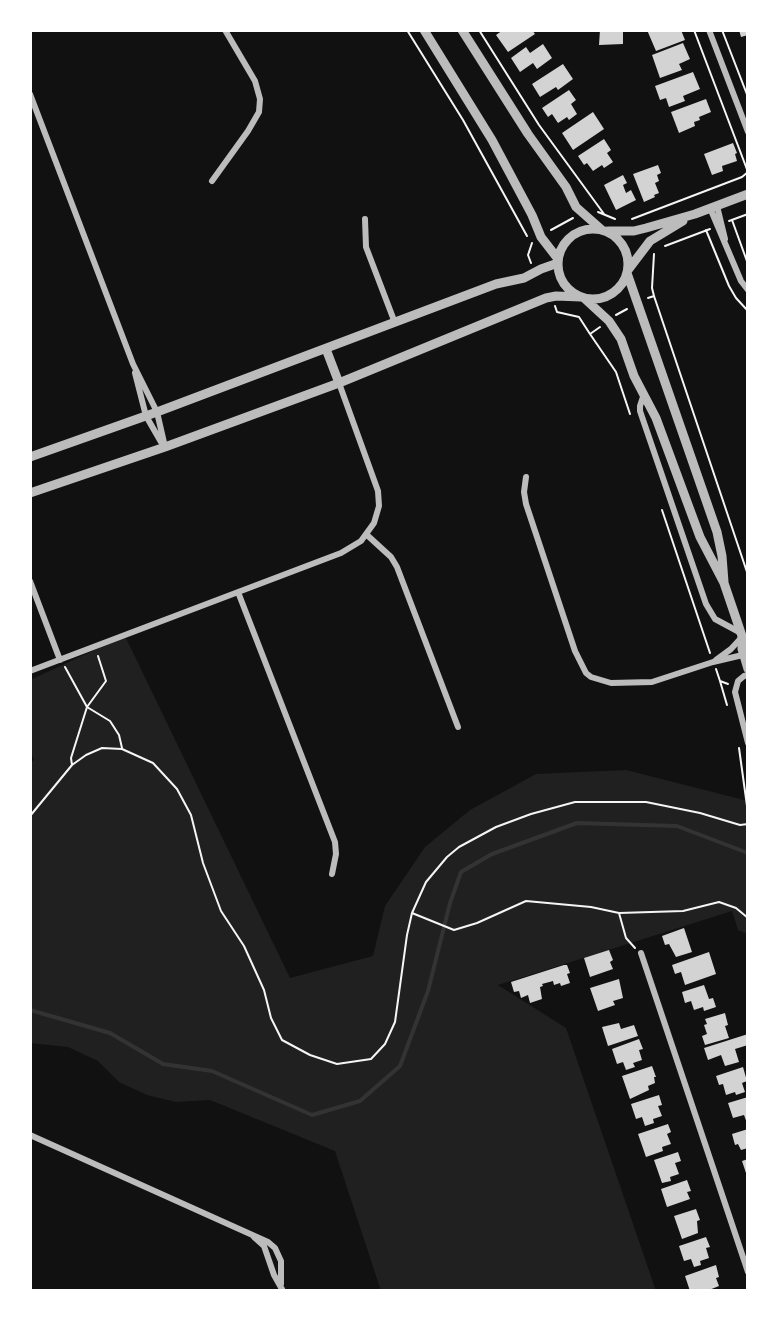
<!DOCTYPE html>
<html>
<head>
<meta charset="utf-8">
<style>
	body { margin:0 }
	#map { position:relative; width:778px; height:1321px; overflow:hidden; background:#111; font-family:Poppins,sans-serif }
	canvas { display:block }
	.frame { position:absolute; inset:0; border:32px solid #fff; pointer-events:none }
</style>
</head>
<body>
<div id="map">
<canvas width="778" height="1321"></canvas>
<div class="frame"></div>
</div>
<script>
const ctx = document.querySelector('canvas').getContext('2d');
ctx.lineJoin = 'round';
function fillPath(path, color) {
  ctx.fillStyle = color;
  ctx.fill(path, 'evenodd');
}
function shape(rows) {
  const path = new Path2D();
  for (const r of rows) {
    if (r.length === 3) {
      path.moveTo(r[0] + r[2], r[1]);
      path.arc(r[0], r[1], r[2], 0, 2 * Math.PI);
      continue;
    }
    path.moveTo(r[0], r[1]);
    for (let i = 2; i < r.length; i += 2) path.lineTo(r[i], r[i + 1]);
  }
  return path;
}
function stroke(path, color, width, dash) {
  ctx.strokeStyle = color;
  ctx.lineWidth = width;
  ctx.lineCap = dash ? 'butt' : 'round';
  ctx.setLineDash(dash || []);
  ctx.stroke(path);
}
fillPath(shape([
	[125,636,290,978,373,956,385,906,425,847,470,810,536,774,626,770,748,801,748,934,738,930,732,911,498,985,566,1028,656,1291,381,1291,335,1151,210,1100,176,1102,147,1095,119,1082,98,1061,68,1047,30,1043,30,763,34,760,30,750,30,680]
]), '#202020');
stroke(shape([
	[30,1010,110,1033,163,1064,212,1071,312,1115,360,1101,400,1066,428,991,450,903,461,872,492,854,577,823,677,826,748,853]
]), '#333', 4);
fillPath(shape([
	[503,30,532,30,535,34,508,52,496,35],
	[600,30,623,30,623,44,599,45],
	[647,30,681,30,685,40,656,51],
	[739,30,748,30,748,35,741,37],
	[683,43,690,59,679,64,682,70,660,78,652,55],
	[543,44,552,58,537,69,533,63,520,72,511,58,526,47,530,53],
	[563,64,573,79,558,90,556,87,540,97,532,84],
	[693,72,700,89,683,96,685,101,669,107,666,98,660,100,655,86],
	[569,90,576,100,571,104,577,114,569,120,567,117,558,123,552,114,548,117,542,108],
	[706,99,711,112,699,117,700,120,694,122,695,126,679,133,671,112],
	[593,112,604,129,573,150,562,133],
	[604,139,611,150,607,153,613,162,604,168,602,165,593,171,587,163,584,165,578,156],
	[733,143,737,153,735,154,737,161,722,166,723,171,712,175,704,154],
	[658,165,661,173,657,175,659,181,655,183,659,193,654,195,655,197,644,202,633,174],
	[623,175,627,183,623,185,626,193,631,190,636,200,616,210,604,185],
	[684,928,692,952,676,957,669,944,665,945,662,936],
	[609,950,613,960,610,962,613,969,590,977,584,958],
	[709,952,716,974,685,985,681,972,675,974,672,965],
	[564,965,567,965,570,973,567,974,570,983,561,986,560,983,554,985,553,981,542,984,543,986,540,987,542,999,530,1003,528,995,521,998,519,991,514,992,511,982],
	[619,979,623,998,613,1001,615,1005,598,1011,590,988],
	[704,985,709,999,713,998,716,1007,704,1011,703,1007,694,1010,691,1001,685,1003,682,992],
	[725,1013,728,1025,725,1026,729,1038,705,1045,702,1036,707,1034,704,1025,707,1024,705,1019],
	[619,1023,621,1029,634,1025,638,1036,608,1046,602,1027],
	[748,1034,748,1045,735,1049,739,1062,725,1066,721,1055,708,1060,704,1048],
	[639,1039,643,1049,639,1050,642,1060,633,1063,635,1067,626,1070,623,1062,617,1064,612,1049],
	[652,1066,656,1077,654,1077,655,1083,648,1086,649,1090,630,1099,622,1076],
	[743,1067,747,1081,742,1083,745,1092,736,1095,735,1092,726,1095,723,1084,719,1085,716,1076],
	[659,1095,662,1105,658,1106,662,1116,653,1119,654,1123,645,1126,642,1117,636,1119,631,1104],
	[748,1097,748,1126,744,1115,733,1118,728,1103],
	[668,1124,671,1132,667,1134,671,1144,662,1147,663,1151,646,1157,638,1134],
	[748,1129,748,1148,741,1150,738,1144,735,1145,732,1134],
	[678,1152,681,1161,675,1163,679,1174,670,1177,671,1181,662,1183,654,1160],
	[748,1159,748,1172,746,1173,742,1161],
	[687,1180,691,1191,687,1192,690,1199,667,1207,661,1189],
	[696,1209,700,1220,697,1221,698,1233,682,1239,674,1216],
	[706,1237,710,1247,706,1248,709,1258,700,1261,701,1265,694,1267,691,1259,684,1261,679,1246],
	[716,1265,719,1277,716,1278,719,1286,709,1290,709,1291,698,1291,698,1289,690,1291,685,1276]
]), '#d3d3d3');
stroke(shape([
	[407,30,463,120,527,236],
	[479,30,539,125,604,214],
	[694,30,748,172],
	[722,30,748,97],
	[598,212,615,219],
	[632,219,742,177,748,172],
	[732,220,748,264],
	[729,221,748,214],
	[551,230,573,218],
	[706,230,729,286,736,298,748,311],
	[665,246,710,229],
	[531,263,528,255,532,243],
	[654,296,748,575],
	[648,298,654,296,652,288,654,254],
	[555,306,557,312,579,317,590,334,600,327],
	[616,315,627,309],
	[590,334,616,372,630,414],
	[662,510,710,653],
	[65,667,87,707,110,721,119,735,122,748],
	[716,669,720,681],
	[727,705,720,681,728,684],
	[739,748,748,813],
	[72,765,71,758,87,707,106,681,98,656],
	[30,816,72,765,86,755,102,748,122,749,153,763,177,789,191,815,203,863,221,911,244,946,264,990,271,1018,282,1040,310,1055,337,1064,371,1059,385,1044,395,1022,407,935,412,913,426,882,447,857,459,847,496,827,531,814,575,802,646,802,700,813,740,825,748,824],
	[412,913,454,930,477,923,526,901,591,907,619,913,683,911,719,902,736,908,748,918],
	[619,913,626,938,635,948]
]), '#f5f5f5', 2);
stroke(shape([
	[709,30,748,132],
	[30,94,133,364,157,412,165,447],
	[212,181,248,131,259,112,260,99,255,81,225,30],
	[717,206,725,239],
	[710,208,741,281,748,290],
	[365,219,366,247,395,323],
	[135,373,146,416,161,442],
	[644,394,640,406,640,411,706,604,715,619,741,633],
	[526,477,524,492,526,504,575,651,586,673,591,677,611,683,652,682,713,662,747,654],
	[367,535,391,557,397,567,458,727],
	[30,581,60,660],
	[238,592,335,842,336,854,332,874],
	[716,660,731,649,742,637],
	[30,671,341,553,361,541,374,523,379,506,378,491,339,383],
	[748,675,744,676,738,681,735,692,748,743],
	[641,953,748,1272],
	[30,1135,268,1242,275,1248,281,1261,281,1284],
	[254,1237,264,1246,274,1275,283,1291]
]), '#bcbcbc', 6);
stroke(shape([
	[424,30,492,140,532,215,541,237,558,259],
	[462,30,528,134,566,187,576,207,602,230],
	[593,264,35],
	[608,231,634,231,646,228,695,214,748,194],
	[628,270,650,241,683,221],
	[627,273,717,532,722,556,724,582],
	[584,298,609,321,621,339,634,376,656,418,700,537,724,583,742,636,748,645],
	[326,349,339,383],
	[30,457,157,412,496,284,524,278,541,269,558,263],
	[30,493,165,447,339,383,546,298,556,296,581,297],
	[742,637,742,649,748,669]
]), '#bcbcbc', 9);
</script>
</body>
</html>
